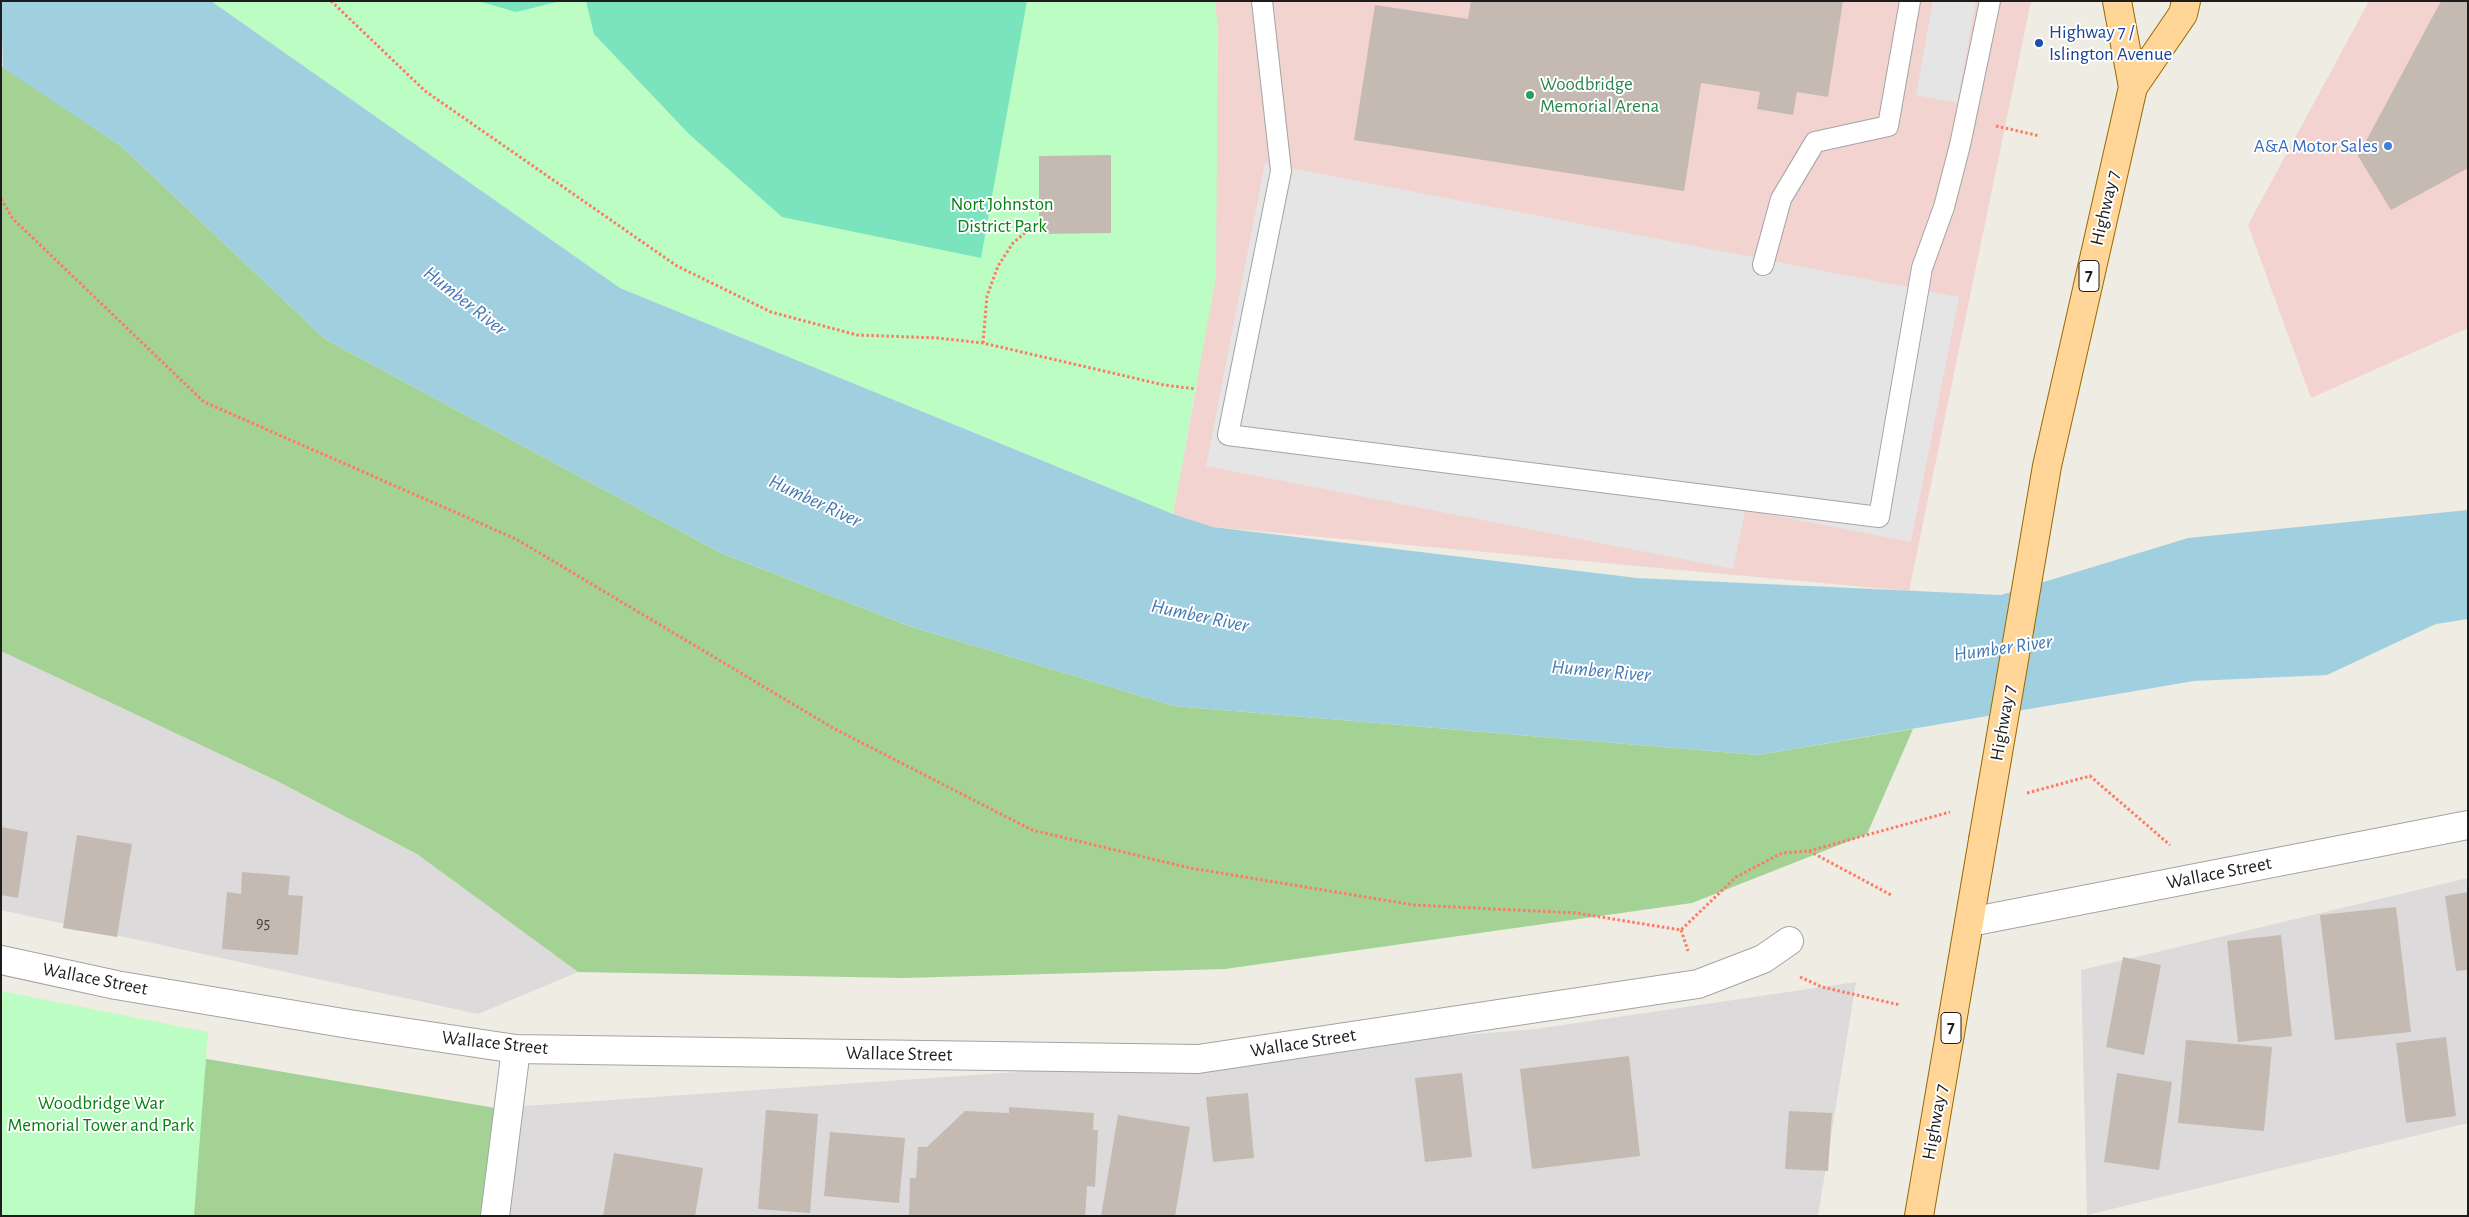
<!DOCTYPE html>
<html>
<head>
<meta charset="utf-8">
<style>
	body { margin:0 }
	#map { position:relative; width:2469px; height:1217px; overflow:hidden; background:#efece3; font-family:"Alegreya Sans",sans-serif }
	canvas { display:block }
	.frame { position:absolute; inset:0; border:2px solid #1d1d1d; pointer-events:none }
</style>
</head>
<body>
<div id="map">
<canvas width="2469" height="1217"></canvas>
<div class="frame"></div>
</div>
<script>
const ctx = document.querySelector('canvas').getContext('2d');
ctx.lineJoin = 'round';
function fillPath(path, color) {
  ctx.fillStyle = color;
  ctx.fill(path, 'evenodd');
}
function shape(rows) {
  const path = new Path2D();
  for (const r of rows) {
    path.moveTo(r[0], r[1]);
    for (let i = 2; i < r.length; i += 2) path.lineTo(r[i], r[i + 1]);
  }
  return path;
}
function stroke(path, color, width, dash) {
  ctx.strokeStyle = color;
  ctx.lineWidth = width;
  ctx.lineCap = dash ? 'butt' : 'round';
  ctx.setLineDash(dash || []);
  ctx.stroke(path);
}
function write(font, color, halo, rows, align = 'center') {
  ctx.font = font + ' "Alegreya Sans",sans-serif';
  ctx.lineWidth = 4;
  ctx.setLineDash([]);
  ctx.textBaseline = 'middle';
  ctx.strokeStyle = halo;
  ctx.fillStyle = color;
  for (const [text, x, y, turn = 0] of rows) {
    ctx.save();
    ctx.translate(x, y);
    ctx.rotate((+turn || 0) * Math.PI / 180);
    ctx.textAlign = isNaN(turn) ? turn : align;
    if (halo) ctx.strokeText(text, 0, 0);
    ctx.fillText(text, 0, 0);
    ctx.restore();
  }
}
fillPath(shape([
	[1,651,275,780,417,854,578,972,478,1014,1,910],
	[2468,878,2468,1123,2087,1215,2081,970],
	[1856,982,1818,1216,481,1216,495,1108,1004,1073,1536,1029]
]), '#dcdada');
fillPath(shape([
	[1215,1,2031,1,1909,591,1213,527,1173,514,1196,389,1218,33],
	[2369,1,2468,1,2468,328,2311,398,2248,225]
]), '#f2d3d0');
fillPath(shape([
	[1,66,121,146,325,339,721,553,909,626,1174,706,1758,755,1913,729,1867,834,1692,903,1225,969,903,978,578,972,417,854,275,780,1,651],
	[66,1035,495,1108,481,1216,1,1216]
]), '#a4d294');
fillPath(shape([
	[211,1,1215,1,1218,33,1216,277,1173,514,620,288],
	[1,991,208,1032,194,1216,1,1216]
]), '#bcfdc3');
fillPath(shape([
	[478,1,561,1,516,12],
	[586,1,1027,1,981,258,782,217,689,134,594,34]
]), '#7be4bf');
fillPath(shape([
	[1933,1,1976,1,1957,103,1916,95],
	[1265,163,1959,297,1911,542,1745,510,1733,569,1206,466]
]), '#e5e5e5');
fillPath(shape([
	[1,1,211,1,620,288,1173,514,1213,527,1637,578,2001,595,2188,538,2468,510,2468,619,2436,624,2327,675,2194,681,1758,755,1174,706,909,626,721,553,325,339,121,146,3,68]
]), '#a0d0e0');
fillPath(shape([
	[1471,1,1843,1,1828,97,1797,92,1793,115,1757,109,1760,92,1701,83,1684,191,1354,140,1375,5,1468,19],
	[2441,1,2468,1,2468,168,2391,210,2358,156],
	[1111,155,1111,233,1039,234,1039,156],
	[1,827,28,832,18,898,1,895],
	[77,835,132,844,117,937,63,928],
	[242,872,290,876,288,895,303,896,298,955,222,949,227,892,241,894],
	[2468,892,2468,970,2456,971,2445,896],
	[2396,907,2411,1032,2335,1040,2320,915],
	[2281,935,2292,1036,2238,1042,2227,941],
	[2123,957,2161,965,2144,1055,2106,1047],
	[2446,1037,2456,1116,2406,1123,2396,1043],
	[2186,1040,2272,1047,2264,1131,2178,1123],
	[1629,1056,1640,1156,1532,1169,1520,1069],
	[1462,1073,1472,1157,1425,1162,1415,1078],
	[2117,1073,2172,1082,2159,1170,2104,1162],
	[1248,1093,1254,1158,1213,1162,1206,1097],
	[1009,1107,1094,1113,1093,1130,1098,1130,1095,1187,1087,1186,1085,1216,909,1216,910,1178,916,1178,918,1147,927,1147,965,1111,1009,1113],
	[766,1110,818,1114,810,1213,758,1209],
	[1789,1111,1832,1113,1828,1171,1785,1169],
	[1118,1115,1190,1127,1175,1216,1101,1216],
	[830,1132,905,1138,899,1203,824,1196],
	[614,1153,703,1168,695,1216,603,1216]
]), '#c4bab2');
const service = shape([
	[1262,1,1281,171,1228,435,1879,517,1922,268,1944,207,1960,145,1990,1],
	[1763,265,1781,199,1815,142,1888,126,1910,1]
]);
const minor = shape([
	[1970,922,2468,825],
	[1,960,116,985,349,1024,516,1049,1198,1059,1698,984,1763,959,1789,941],
	[495,1216,516,1049]
]);
const primary = shape([
	[2117,1,2133,87],
	[2020,625,2047,466,2133,87,2183,14,2186,1],
	[1919,1216,1983,840]
]);
stroke(service, '#a4a4a4', 22);
stroke(minor, '#a4a4a4', 30);
stroke(primary, '#976a00', 30);
stroke(shape([
	[331,1,425,91,677,266,771,312,857,335,938,338,983,343,1164,385,1196,389],
	[1996,126,2040,136],
	[1,199,13,219,204,402,516,539,833,728,1032,830,1190,868,1414,905,1576,913,1681,930,1736,877,1782,853,1809,851,1893,896],
	[983,343,987,296,998,266,1013,243,1027,231],
	[2027,793,2090,776,2170,845],
	[1809,851,1950,812],
	[1681,930,1688,951],
	[1800,977,1822,987,1900,1005]
]), '#ff7964', 3, [2.5, 2.5]);
stroke(service, '#fff', 20);
stroke(minor, '#fff', 28);
stroke(primary, '#ffd698', 28);
const primaryBridge = shape([
	[1983,840,2020,625]
]);
stroke(primaryBridge, '#976a00', 30, []);
stroke(primaryBridge, '#ffd698', 28);
for (const [x, y, r, color] of [
	[2039,43,5,"#1a4fb4"],
	[1530,95,5,"#2e9e5b"],
	[2388,146,5,"#3f7fe0"]
]) {
  const dot = new Path2D();
  dot.arc(x, y, r, 0, 2 * Math.PI);
  ctx.fillStyle = color;
  ctx.fill(dot);
  stroke(dot, '#fff', 2);
}
write('16px', '#474442', null, [
	["95",263,923]
]);
for (const [x, y, w] of [
	[2089,276,20],
	[1951,1028,20]
]) {
  const box = new Path2D();
  box.roundRect(x - w / 2, y - 15.5, w, 31, 4);
  ctx.fillStyle = '#fff';
  ctx.fill(box);
  stroke(box, '#1d1d1d', 1);
}
write('bold 18px', '#1d1d1d', null, [
	["7",2089,276],
	["7",1951,1028]
]);
write('19px', '#164399', '#fff', [
	["Highway 7 /",2049,32],
	["Islington Avenue",2049,54]
], 'left');
write('19px', '#27864d', '#fff', [
	["Woodbridge",1540,84],
	["Memorial Arena",1540,106]
], 'left');
write('19px', '#366cbe', '#fff', [
	["A&A Motor Sales",2378,146]
], 'right');
write('19px', '#048313', '#fff', [
	["Nort Johnston",1002,204],
	["District Park",1002,226],
	["Woodbridge War",101,1103],
	["Memorial Tower and Park",101,1125]
]);
write('19px', '#1d1d1d', '#fff', [
	["Highway 7",2105,208,-77],
	["Highway 7",2003,723,-80],
	["Wallace Street",2219,873,-11],
	["Wallace Street",95,979,11],
	["Wallace Street",495,1043,6],
	["Wallace Street",1303,1043,-9],
	["Wallace Street",899,1054,1],
	["Highway 7",1935,1122,-80]
]);
write('italic 20px', '#4478b3', '#fff', [
	["Humber River",465,301,38],
	["Humber River",815,501,25],
	["Humber River",1200,616,12],
	["Humber River",2003,648,-8],
	["Humber River",1601,671,5]
]);
</script>
</body>
</html>
